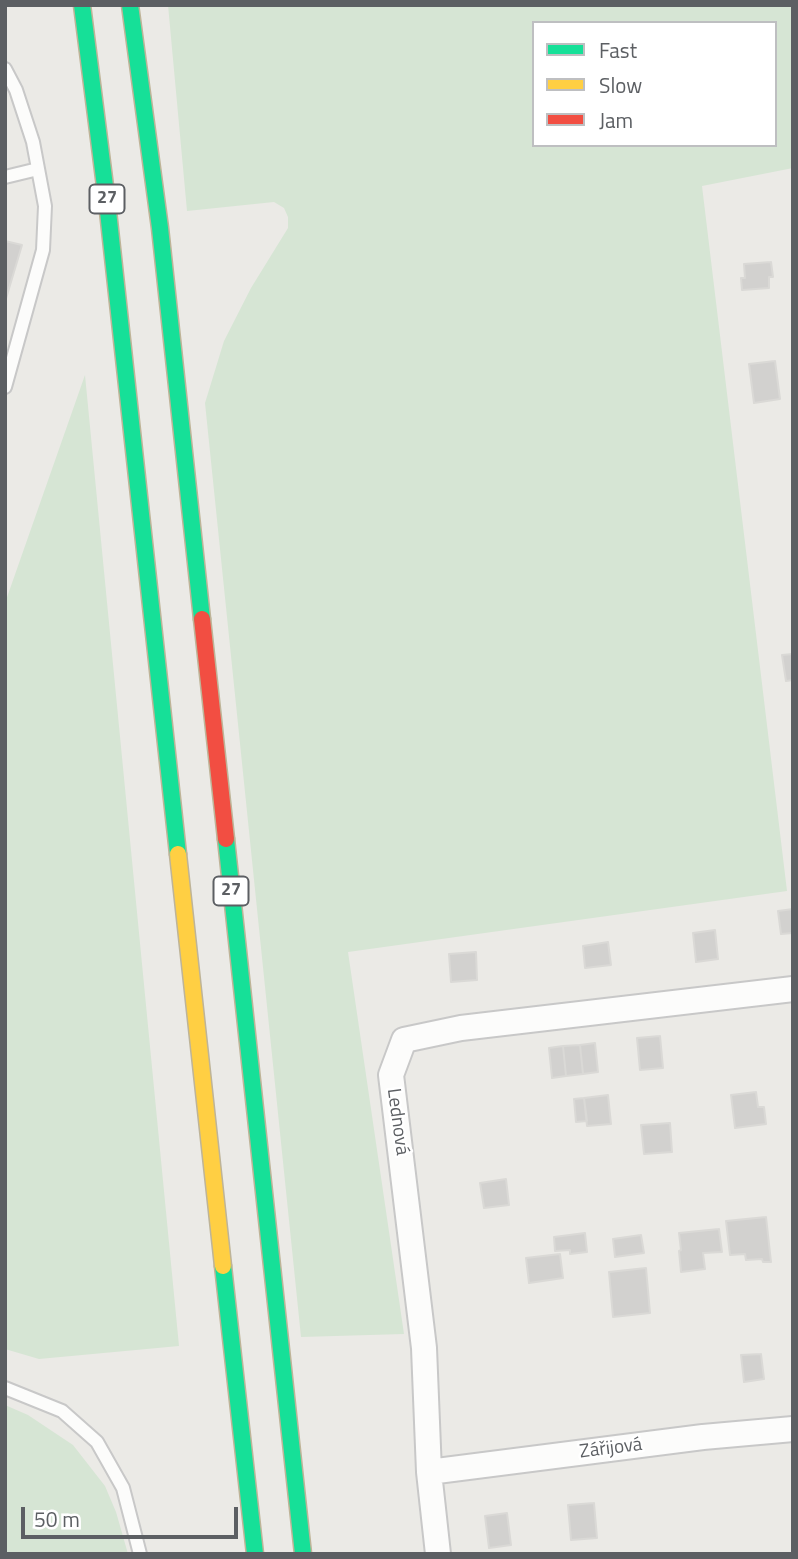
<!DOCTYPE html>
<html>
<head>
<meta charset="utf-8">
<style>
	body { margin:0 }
	#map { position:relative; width:798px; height:1559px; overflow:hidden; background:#ebeae6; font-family:"Titillium Web",sans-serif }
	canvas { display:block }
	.frame { position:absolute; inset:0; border:7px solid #5c5f63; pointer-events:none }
	.legend { position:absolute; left:532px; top:21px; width:245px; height:126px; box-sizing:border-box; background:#fff; border:2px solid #bebfc1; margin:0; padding:9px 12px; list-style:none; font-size:21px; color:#5c5f63 }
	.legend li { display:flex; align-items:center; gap:14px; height:35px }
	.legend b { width:35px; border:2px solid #bebfc1 }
	.scale { position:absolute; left:21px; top:1507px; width:217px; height:32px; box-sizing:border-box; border:4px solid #5c5f63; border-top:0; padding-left:9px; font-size:21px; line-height:24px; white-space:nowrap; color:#5c5f63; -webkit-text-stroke:5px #fff; paint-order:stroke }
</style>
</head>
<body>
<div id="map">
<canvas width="798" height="1559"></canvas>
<div class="frame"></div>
<ul class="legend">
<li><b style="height:9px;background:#16e098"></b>Fast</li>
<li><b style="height:9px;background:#ffcf43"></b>Slow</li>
<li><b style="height:9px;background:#f24e42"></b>Jam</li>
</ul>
<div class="scale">50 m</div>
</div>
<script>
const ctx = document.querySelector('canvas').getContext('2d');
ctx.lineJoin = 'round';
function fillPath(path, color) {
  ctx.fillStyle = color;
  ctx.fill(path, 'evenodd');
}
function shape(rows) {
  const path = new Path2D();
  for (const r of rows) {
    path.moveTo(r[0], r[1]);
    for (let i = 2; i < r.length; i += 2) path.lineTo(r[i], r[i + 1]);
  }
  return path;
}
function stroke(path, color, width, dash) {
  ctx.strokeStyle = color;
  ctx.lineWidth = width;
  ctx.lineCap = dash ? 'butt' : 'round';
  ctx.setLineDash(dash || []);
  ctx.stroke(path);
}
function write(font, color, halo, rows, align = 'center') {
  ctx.font = font + ' "Titillium Web",sans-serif';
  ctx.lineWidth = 5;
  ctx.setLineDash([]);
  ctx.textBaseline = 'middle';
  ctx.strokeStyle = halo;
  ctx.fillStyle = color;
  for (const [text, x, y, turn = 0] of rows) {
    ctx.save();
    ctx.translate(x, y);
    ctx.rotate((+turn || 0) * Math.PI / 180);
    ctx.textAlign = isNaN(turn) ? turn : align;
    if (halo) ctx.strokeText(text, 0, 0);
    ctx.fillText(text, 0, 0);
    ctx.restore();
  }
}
fillPath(shape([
	[168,5,793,5,793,168,702,186,787,891,348,952,404,1334,301,1337,205,403,224,341,251,288,288,228,288,217,284,208,274,202,187,211],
	[534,23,775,23,775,145,534,145],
	[85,375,179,1346,39,1359,5,1349,5,603],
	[5,1405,28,1415,73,1445,105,1486,116,1512,128,1554,5,1554]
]), '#d6e5d4');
const building = shape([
	[5,241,22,245,5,302,5,241],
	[771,262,773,277,769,277,769,288,742,290,741,278,745,278,744,264,771,262],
	[775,361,780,399,754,403,749,364,775,361],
	[793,654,793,680,786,681,782,655,793,654],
	[793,909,793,933,781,934,778,911,793,909],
	[715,930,718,959,696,962,693,933,715,930],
	[608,942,611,965,585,968,583,946,608,942],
	[476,952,477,980,451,982,449,954,476,952],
	[660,1036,663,1068,640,1070,637,1038,660,1036],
	[595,1043,598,1072,583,1074,580,1045,595,1043],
	[580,1045,583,1074,566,1076,563,1046,580,1045],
	[563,1046,566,1076,552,1078,549,1048,563,1046],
	[756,1092,758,1107,764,1107,766,1124,735,1128,731,1095,756,1092],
	[608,1095,611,1124,587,1126,584,1098,608,1095],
	[584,1098,587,1121,576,1122,574,1099,584,1098],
	[670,1123,672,1152,644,1154,641,1125,670,1123],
	[506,1179,509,1205,484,1208,480,1183,506,1179],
	[766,1217,771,1262,763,1262,762,1259,746,1260,745,1254,730,1255,726,1221,766,1217],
	[719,1229,722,1252,703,1253,705,1269,681,1272,679,1251,681,1250,679,1233,719,1229],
	[585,1233,587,1252,570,1254,570,1250,555,1251,554,1237,585,1233],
	[641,1235,644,1253,615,1257,613,1239,641,1235],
	[560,1254,563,1278,529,1283,526,1258,560,1254],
	[646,1268,650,1313,613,1317,609,1272,646,1268],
	[761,1354,764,1379,744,1382,741,1355,761,1354],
	[594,1503,597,1538,571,1540,568,1505,594,1503],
	[507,1513,511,1545,489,1548,485,1516,507,1513]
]);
fillPath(building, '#d2d1cf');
stroke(building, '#dad9d6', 2);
const lane = shape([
	[5,69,16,90,33,142,45,206,43,250,5,387],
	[5,177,38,169],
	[5,1388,62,1411,97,1442,123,1488,140,1554]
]);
const street = shape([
	[429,1472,703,1437,793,1429],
	[438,1554,429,1472,424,1348,391,1075,404,1040,461,1028,793,989]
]);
const fast = shape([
	[82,5,107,202,178,854],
	[130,5,160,228,202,619],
	[226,839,303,1554],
	[223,1266,255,1554]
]);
const slow = shape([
	[178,854,223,1266]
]);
const jam = shape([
	[202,619,226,839]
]);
stroke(lane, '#c8c8c8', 16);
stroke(street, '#c8c8c8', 28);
stroke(fast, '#beb498', 19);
stroke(slow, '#beb498', 19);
stroke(jam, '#beb498', 19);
stroke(lane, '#fcfcfb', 12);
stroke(street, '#fcfcfb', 24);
stroke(fast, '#16e098', 16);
stroke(slow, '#ffcf43', 16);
stroke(jam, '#f24e42', 16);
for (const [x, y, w] of [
	[107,199,35],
	[231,891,35]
]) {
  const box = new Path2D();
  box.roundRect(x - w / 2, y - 14.5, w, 29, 5);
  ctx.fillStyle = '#fff';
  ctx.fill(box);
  stroke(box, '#5c5f63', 2);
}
write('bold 18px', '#5c5f63', null, [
	["27",107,199],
	["27",231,891]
]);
write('19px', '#5c5f63', '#fff', [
	["Lednová",397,1122,82],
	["Zářijová",611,1449,-7]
]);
</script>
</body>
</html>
